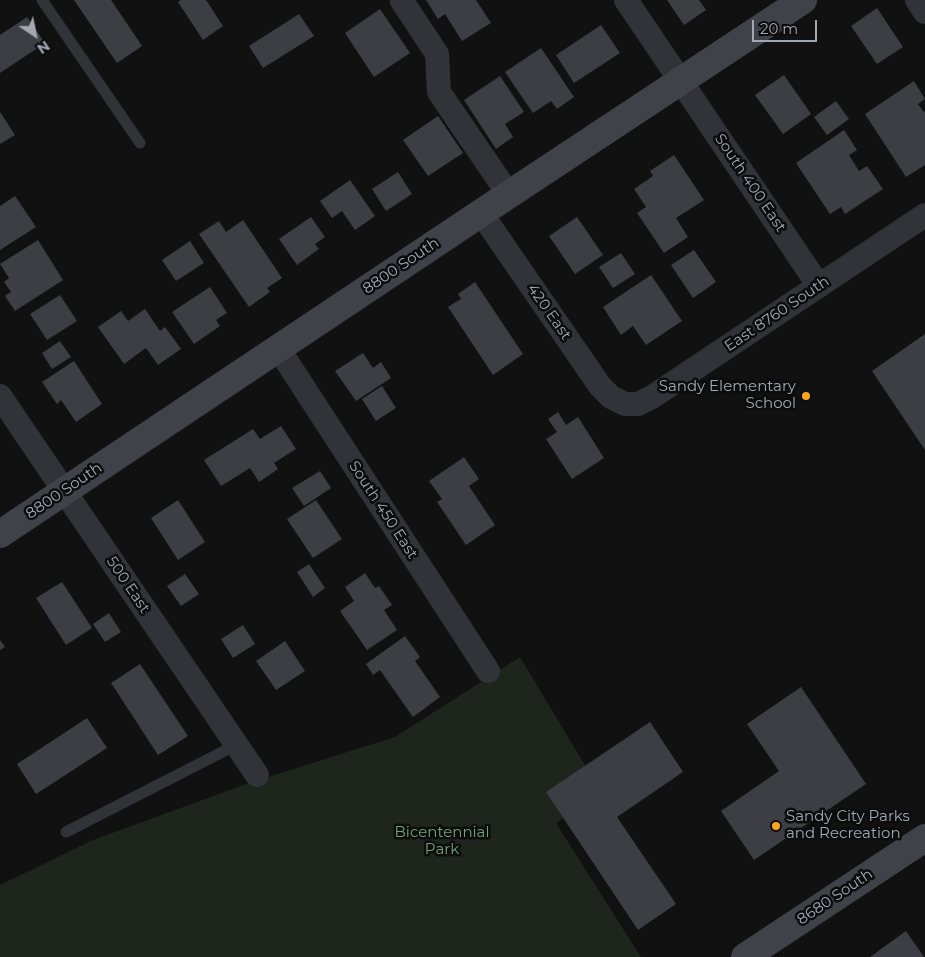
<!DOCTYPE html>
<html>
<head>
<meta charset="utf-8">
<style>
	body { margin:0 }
	#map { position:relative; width:925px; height:957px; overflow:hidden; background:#111112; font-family:Montserrat,sans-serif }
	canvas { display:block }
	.north { position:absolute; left:10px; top:10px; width:50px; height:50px; -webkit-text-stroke:4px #0c0c0d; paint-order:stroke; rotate:146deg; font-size:14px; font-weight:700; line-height:20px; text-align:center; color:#a1a8b4 }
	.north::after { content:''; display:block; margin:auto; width:18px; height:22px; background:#a1a8b4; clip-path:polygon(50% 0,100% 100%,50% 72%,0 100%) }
	.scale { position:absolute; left:752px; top:20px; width:65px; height:22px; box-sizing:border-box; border:2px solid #a1a8b4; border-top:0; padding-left:6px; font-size:15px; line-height:18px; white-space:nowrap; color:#a1a8b4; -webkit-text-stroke:4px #0c0c0d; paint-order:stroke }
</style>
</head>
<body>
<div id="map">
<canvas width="925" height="957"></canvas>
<div class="north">N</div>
<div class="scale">20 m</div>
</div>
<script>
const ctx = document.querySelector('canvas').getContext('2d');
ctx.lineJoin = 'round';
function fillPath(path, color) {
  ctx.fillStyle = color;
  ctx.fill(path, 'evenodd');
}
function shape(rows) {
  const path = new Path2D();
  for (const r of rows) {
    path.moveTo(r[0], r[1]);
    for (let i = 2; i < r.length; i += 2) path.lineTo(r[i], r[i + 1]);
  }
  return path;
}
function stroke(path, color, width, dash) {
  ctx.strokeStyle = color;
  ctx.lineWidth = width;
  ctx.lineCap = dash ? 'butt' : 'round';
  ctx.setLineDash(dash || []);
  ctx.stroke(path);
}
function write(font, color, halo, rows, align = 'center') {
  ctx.font = font + ' Montserrat,sans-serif';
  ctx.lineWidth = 5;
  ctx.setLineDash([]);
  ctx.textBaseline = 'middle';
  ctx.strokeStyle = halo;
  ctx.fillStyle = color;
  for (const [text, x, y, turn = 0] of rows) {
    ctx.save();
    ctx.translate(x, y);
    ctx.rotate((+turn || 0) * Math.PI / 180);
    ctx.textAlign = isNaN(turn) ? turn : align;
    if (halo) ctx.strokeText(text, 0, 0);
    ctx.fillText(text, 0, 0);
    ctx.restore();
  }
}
fillPath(shape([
	[520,657,601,792,556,823,641,957,0,957,0,885,93,840,249,783,395,737]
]), '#1d251d');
fillPath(shape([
	[74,0,111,0,142,46,117,63],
	[181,0,206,0,223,26,203,40,178,2],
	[426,0,476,0,491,23,462,41,445,14,438,19],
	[667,0,699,0,706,10,684,25],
	[877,8,903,47,877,64,851,26],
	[380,9,410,53,374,77,345,33],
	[299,14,314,36,263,68,249,46],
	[27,17,45,43,0,73,0,35],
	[601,25,620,53,574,83,556,55],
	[541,48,574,97,557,109,551,101,533,113,505,72],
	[784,75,811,114,783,134,755,95],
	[500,76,524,112,505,124,513,137,496,149,464,100],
	[914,81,925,99,918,104,924,112,925,111,925,165,906,177,865,114],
	[836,101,849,119,827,135,814,117],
	[0,112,15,135,0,144],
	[438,116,463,153,428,176,403,140],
	[844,130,857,150,849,155,859,171,867,166,883,189,845,214,841,207,830,214,796,163],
	[674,155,704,200,676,218,688,237,664,253,637,213,646,207,634,189,653,176,650,171],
	[398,172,412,194,386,211,372,189],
	[350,180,375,216,355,230,342,211,332,218,320,201],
	[15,196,36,227,0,250,0,206],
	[311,217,325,237,315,244,319,249,297,265,279,239],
	[577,217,603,255,575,274,549,236],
	[243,220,282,278,267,288,270,292,249,307,199,234,219,221,226,232],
	[38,240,63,280,15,311,5,296,11,292,4,282,9,278,0,264],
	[190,241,204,263,176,281,162,260],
	[694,250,716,282,693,298,671,265],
	[621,253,635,274,613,288,599,267],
	[651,275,682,321,646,345,633,326,621,335,603,307],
	[475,282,523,354,493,375,448,307,461,299,458,294],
	[210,287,227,313,216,320,220,326,194,344,172,312],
	[60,295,77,321,47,340,30,314],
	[145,309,160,331,165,327,181,349,158,365,146,348,124,364,98,327,121,311,128,321],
	[925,334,925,450,872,371],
	[60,341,71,357,52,369,42,353],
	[363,353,373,368,381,362,391,378,356,401,335,371],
	[74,361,102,404,76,422,61,400,57,404,42,382],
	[382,386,396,408,376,421,362,399],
	[558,412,566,425,578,417,604,458,572,479,546,439,557,432,548,419],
	[281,426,296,449,274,463,278,469,259,482,250,468,221,486,204,460,253,429,260,439],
	[464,457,479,479,469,486,495,525,466,545,437,502,442,499,429,481],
	[320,471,331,488,304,506,292,488],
	[178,500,205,542,178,560,151,518],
	[316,500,342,539,313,558,287,519],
	[309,564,325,588,313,597,297,572],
	[365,573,375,588,379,586,392,605,384,610,397,630,367,650,340,611,354,601,345,587],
	[185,574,199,594,181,606,167,586],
	[62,582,92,628,66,645,36,598],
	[109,613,121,632,105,642,93,624],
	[243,625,255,644,233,658,221,639],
	[405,636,420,657,415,661,440,697,413,717,380,670,373,675,366,664],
	[0,640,5,647,0,650],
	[285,641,305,671,276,690,256,661],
	[140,664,188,736,158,755,111,683],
	[801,687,866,784,754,860,721,811,779,771,747,724],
	[87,718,107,748,36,794,17,764],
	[650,722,683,772,617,817,676,904,638,930,546,792],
	[906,931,924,957,870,957]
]), '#3d3e43');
stroke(shape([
	[42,0,140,143],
	[66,832,236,745]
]), '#323338', 11);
stroke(shape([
	[626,0,819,286],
	[917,0,925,12],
	[402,1,437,54,439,92,509,195],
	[481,213,600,386,611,397,625,404,638,404,652,397,925,215],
	[278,348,488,671],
	[0,396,257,775]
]), '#323338', 24);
stroke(shape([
	[0,534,481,213,803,0],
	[745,957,925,838]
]), '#3f4248', 28);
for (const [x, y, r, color] of [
	[806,396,5,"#fea51d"],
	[776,826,5,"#fea51d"]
]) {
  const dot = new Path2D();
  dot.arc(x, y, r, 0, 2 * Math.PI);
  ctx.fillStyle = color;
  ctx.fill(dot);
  stroke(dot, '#0c0c0d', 2);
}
write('15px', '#a1a8b4', '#0c0c0d', [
	["South 400 East",750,183,56],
	["8800 South",401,266,-34],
	["420 East",549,312,55],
	["East 8760 South",777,314,-34],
	["8800 South",64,491,-34],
	["South 450 East",383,510,57],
	["500 East",128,585,56],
	["8680 South",835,897,-34]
]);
write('15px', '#a1a8b4', '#0c0c0d', [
	["Sandy Elementary",796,387],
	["School",796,404],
	["Sandy City Parks",786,817,"left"],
	["and Recreation",786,834,"left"]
], 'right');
write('15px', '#76a176', '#0c0c0d', [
	["Bicentennial",442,833],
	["Park",442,850]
]);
</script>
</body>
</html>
